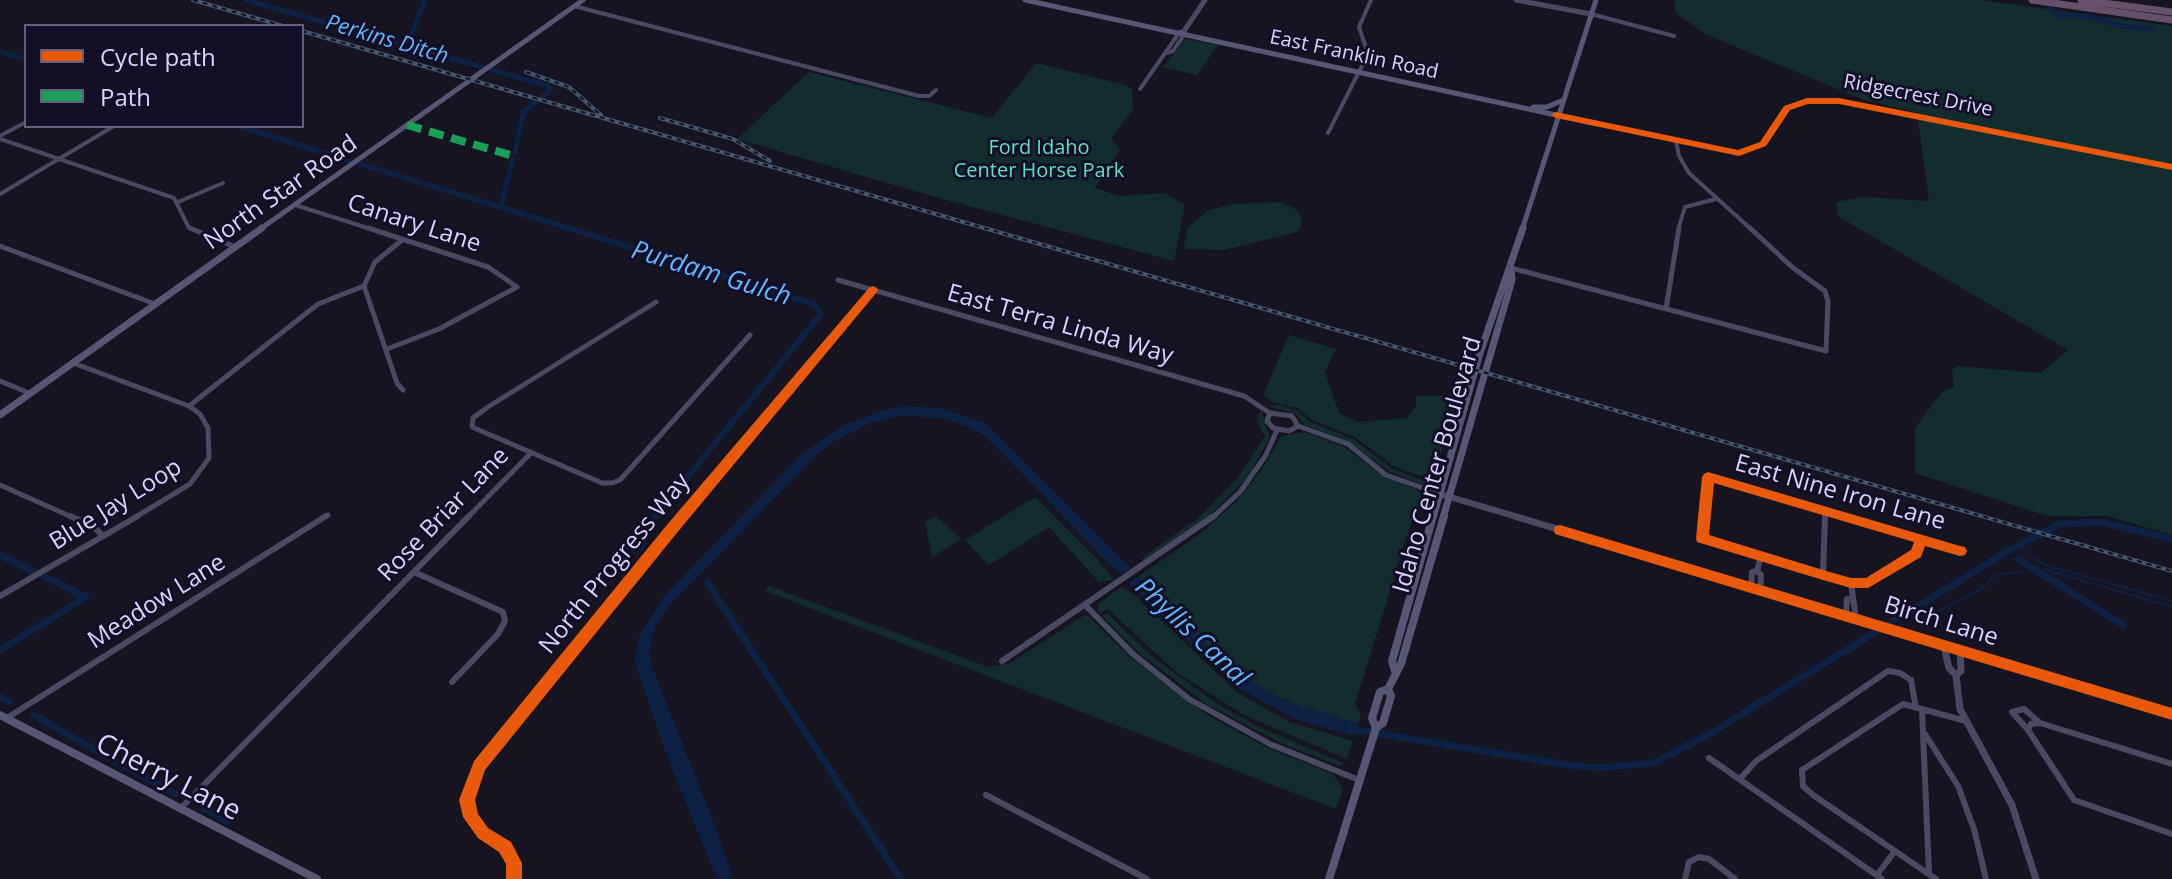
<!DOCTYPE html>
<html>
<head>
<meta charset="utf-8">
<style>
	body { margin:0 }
	#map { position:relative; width:2172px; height:879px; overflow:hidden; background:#161421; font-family:"Open Sans",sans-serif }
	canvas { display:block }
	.legend { position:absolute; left:24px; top:24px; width:280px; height:104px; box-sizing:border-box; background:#130f26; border:2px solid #625e7d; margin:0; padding:10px 14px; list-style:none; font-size:24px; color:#d9d4ff }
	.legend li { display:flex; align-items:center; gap:16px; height:40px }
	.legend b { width:40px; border:2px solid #625e7d }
</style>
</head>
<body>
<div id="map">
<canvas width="2172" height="879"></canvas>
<ul class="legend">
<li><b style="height:10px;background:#e8590c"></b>Cycle path</li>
<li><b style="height:10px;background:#1a9f57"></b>Path</li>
</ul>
</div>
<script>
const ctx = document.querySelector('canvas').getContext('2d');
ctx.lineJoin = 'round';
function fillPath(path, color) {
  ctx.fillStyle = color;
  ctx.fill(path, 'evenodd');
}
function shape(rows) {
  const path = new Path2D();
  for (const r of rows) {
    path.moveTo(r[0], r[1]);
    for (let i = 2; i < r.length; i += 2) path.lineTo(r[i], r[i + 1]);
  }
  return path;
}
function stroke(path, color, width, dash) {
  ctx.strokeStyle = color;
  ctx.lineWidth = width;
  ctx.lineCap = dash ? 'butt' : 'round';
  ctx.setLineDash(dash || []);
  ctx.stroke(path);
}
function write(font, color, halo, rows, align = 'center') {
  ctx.font = font + ' "Open Sans",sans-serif';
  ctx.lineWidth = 6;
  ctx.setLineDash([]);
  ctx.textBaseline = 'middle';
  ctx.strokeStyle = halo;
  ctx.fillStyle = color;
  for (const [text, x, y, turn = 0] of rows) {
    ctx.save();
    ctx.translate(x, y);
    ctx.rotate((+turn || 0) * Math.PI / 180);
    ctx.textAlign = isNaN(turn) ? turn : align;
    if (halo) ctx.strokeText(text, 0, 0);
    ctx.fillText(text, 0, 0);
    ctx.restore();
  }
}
fillPath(shape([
	[1674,0,1980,0,2172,26,2172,535,2107,516,2047,516,1915,473,1915,428,1940,394,1954,386,1952,371,1956,366,2041,373,2068,350,1839,217,1836,202,1863,197,1929,201,1917,113,1864,100,1705,34,1676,13],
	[1186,39,1218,45,1197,75,1163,67],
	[1036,63,1126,85,1132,89,1133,109,1111,138,1120,149,1095,188,1119,196,1165,193,1185,205,1174,261,928,195,737,139,809,72,992,118],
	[1278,202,1294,208,1302,217,1300,229,1294,233,1224,250,1187,249,1184,245,1188,228,1207,211,1232,204],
	[1289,335,1336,349,1325,372,1339,413,1357,422,1406,418,1416,406,1416,396,1458,395,1433,480,1397,468,1355,437,1312,420,1298,408,1274,403,1263,395],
	[1280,405,1298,411,1310,422,1353,439,1393,469,1427,482,1426,486,1390,472,1350,443,1305,425,1295,414,1268,406],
	[1261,410,1270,438,1246,479,1208,517,1141,564,1144,556,1197,519,1237,479,1265,436,1257,421],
	[1305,432,1343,446,1379,473,1420,491,1427,500,1415,510,1355,704,1361,713,1358,724,1315,713,1260,689,1219,657,1138,577,1197,536,1234,504,1261,471,1281,436],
	[1035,497,1098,560,1114,580,1099,582,1049,527,989,565,965,540],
	[936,516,961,539,932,557,925,522],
	[769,586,988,667,1010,663,1086,614,1128,655,1207,715,1268,748,1333,774,1343,789,1336,809,765,591],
	[1121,587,1133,594,1238,693,1290,722,1353,741,1347,759,1244,715,1176,672,1108,609,1100,614,1098,611,1098,604],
	[1107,613,1149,654,1216,703,1257,726,1343,763,1340,766,1334,764,1283,744,1206,704,1140,654,1102,616]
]), '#132c2d');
fillPath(shape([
	[905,406,939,408,985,423,1131,569,1122,575,1113,568,999,450,983,435,966,426,945,419,902,415,868,424,833,442,818,453,669,606,657,623,651,641,649,655,654,672,717,831,733,879,717,879,670,764,638,672,635,661,639,636,664,596,801,455,843,425,884,410],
	[1138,577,1239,675,1285,701,1358,724,1354,736,1295,719,1232,684,1129,583]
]), '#0d2144');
stroke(shape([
	[2018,546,2024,550],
	[2030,555,2045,565,2172,601],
	[2044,569,2172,607],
	[1921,621,1982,588,1996,574,2023,572]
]), '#0d2144', 2);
stroke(shape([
	[246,0,482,67],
	[2049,9,2061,16,2088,16,2122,26,2153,29],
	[407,46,425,0],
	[0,52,26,60],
	[492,70,548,86,551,90,542,97],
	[238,126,350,161],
	[515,152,523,113,535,103],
	[360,164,575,230],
	[501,207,513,159]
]), '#0d2144', 5);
stroke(shape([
	[568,228,814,304,821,314,654,518]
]), '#0d2144', 6);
stroke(shape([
	[641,547,642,533,656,516],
	[0,555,34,572],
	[2018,559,2123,625],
	[707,582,901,879],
	[0,650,86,597,43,576],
	[0,697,9,702],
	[33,715,175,794],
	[1351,729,1568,765,1598,768,1653,763,1711,733,2003,554,2059,524,2101,522,2172,539],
	[204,809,228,822]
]), '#0d2144', 7);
stroke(shape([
	[574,6,919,96,929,96,936,90],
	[1591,14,1674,36],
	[1167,53,1173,51,1184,35],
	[1140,89,1179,33],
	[1556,115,1739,153,1763,144,1787,108,1807,101,1839,101,2172,167],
	[1328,133,1368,54,1359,27,1371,0],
	[0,136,26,122],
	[0,139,174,198,189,228,195,230],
	[1676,141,1679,156,1689,173,1752,230],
	[0,194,114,126],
	[178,202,223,183],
	[295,205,374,230],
	[1678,230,1685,207,1716,199]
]), '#4a4962', 4);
stroke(shape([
	[190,228,235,247],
	[368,228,488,267,517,287,439,329,387,349],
	[402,240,375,262,364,286,397,383,403,390],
	[0,246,155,304],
	[1511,268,1826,351,1828,301,1825,291,1792,267,1750,228],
	[838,280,1244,396,1270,413],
	[656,302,488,407,473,418,472,427,602,483,612,483,620,480,750,335],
	[1666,309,1679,228],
	[73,363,189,406,200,414,208,428,209,458,190,484,134,518],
	[0,381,29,393],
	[189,406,318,304,364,286],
	[1270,413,1267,421,1273,428,1289,431,1298,426],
	[1270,413,1292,416,1298,426],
	[1298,426,1348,444,1386,475,1440,494],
	[0,485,74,518],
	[323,518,328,515],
	[467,518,530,454],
	[681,518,873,290],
	[1212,518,1240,492,1266,455,1277,430],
	[1704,518,1708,477,1850,518],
	[1825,518,1825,512]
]), '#4a4962', 5);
stroke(shape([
	[70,516,94,527,103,536],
	[1704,516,1702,538,1851,583,1868,583,1916,553,1921,540],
	[1844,516,1960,551],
	[1757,571,1761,575,1760,591],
	[414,572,503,612,505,621,498,634,452,682],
	[1823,575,1825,516],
	[1851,583,1856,619],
	[1751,588,1752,572,1757,571,1761,556],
	[0,596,138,516],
	[1086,606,1133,654,1189,699,1270,744,1359,780],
	[1846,616,1847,599,1851,599],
	[1002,661,1214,516],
	[1922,709,1929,873],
	[7,718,326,516],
	[2040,723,2024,709,2012,712,2028,730,2074,800,2172,834],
	[2028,730,2031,724,2040,723,2172,764],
	[1925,734,1958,786,1974,829,1986,879],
	[1709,758,1882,879],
	[1740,779,1756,761,1888,671,1900,673,1911,680,1916,708],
	[986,795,1147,879],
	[181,808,469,516],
	[1877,875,1895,851],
	[514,879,514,863,505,847,483,833,471,817,467,800,479,766,683,516],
	[1685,879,1689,862,1699,857,1709,859,1735,879],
	[1936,879,1813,795,1803,786,1802,770,1903,704,1966,721]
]), '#4a4962', 6);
stroke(shape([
	[1516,0,1591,14],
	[1179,33,1184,31,1205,0]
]), '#4a4962', 5);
stroke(shape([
	[1440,494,1521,518]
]), '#4a4962', 6);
stroke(shape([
	[1514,516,2172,714],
	[1944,646,1949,668,1956,675,1960,709,2012,805,2036,879],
	[1956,675,1961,671,1960,650]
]), '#4a4962', 7);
stroke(shape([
	[1025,0,1556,115],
	[1533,107,1547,107,1561,101],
	[259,230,583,0],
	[1522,230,1596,0]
]), '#575674', 5);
stroke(shape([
	[0,415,262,228],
	[1433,518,1480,353,1523,228],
	[1443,518,1512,280,1511,268]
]), '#575674', 7);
stroke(shape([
	[1395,671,1392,661,1433,516],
	[0,715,317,879],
	[1376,728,1372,718,1380,692,1388,689],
	[1329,879,1376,728,1383,723,1391,696,1388,689,1401,664,1444,516]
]), '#575674', 8);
stroke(shape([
	[2032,0,2172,20],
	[2081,0,2172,12]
]), '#67516a', 7);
const rail = shape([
	[193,0,283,26],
	[302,31,2172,571],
	[526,72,569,87,601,115],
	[660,118,733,139,770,161]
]);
stroke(rail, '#43596b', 4);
stroke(rail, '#130f26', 2, [5]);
stroke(shape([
	[407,125,517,157]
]), '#1a9f57', 8, [15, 8]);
fillPath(shape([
	[1807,98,1839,98,2172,164,2172,170,1839,104,1808,104,1790,110,1766,146,1739,156,1556,118,1551,115,1556,112,1738,150,1760,142,1784,106,1807,98],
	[873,286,877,288,878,290,877,292,676,534,485,770,475,800,478,814,488,828,511,842,522,863,522,879,506,879,506,864,499,852,478,838,463,817,459,800,474,761,666,526,869,288,873,286],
	[1708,472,1960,546,1965,547,1967,551,1965,555,1960,556,1925,546,1921,557,1868,588,1851,588,1823,580,1697,542,1696,538,1702,477,1704,474,1708,472],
	[1714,483,1836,519,1914,542,1911,550,1866,578,1851,578,1823,570,1709,535,1714,483],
	[1560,525,2172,708,2172,720,1555,534,1554,530,1555,526,1560,525]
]), '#e8590c');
write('20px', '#d9d4ff', '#130f26', [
	["East Franklin Road",1354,55,12],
	["Ridgecrest Drive",1918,96,11]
]);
write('20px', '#5fe0c0', '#130f26', [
	["Ford Idaho",1039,148],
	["Center Horse Park",1039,171]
]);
write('italic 22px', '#62b6ff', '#130f26', [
	["Perkins Ditch",387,40,16]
]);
write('24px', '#d9d4ff', '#130f26', [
	["North Star Road",281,193,-35],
	["Canary Lane",414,224,18],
	["East Terra Linda Way",1060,325,16],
	["Idaho Center Boulevard",1438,465,-74],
	["East Nine Iron Lane",1840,493,16],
	["Blue Jay Loop",116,505,-32],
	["Rose Briar Lane",444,515,-46],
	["North Progress Way",615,564,-51],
	["Meadow Lane",157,602,-32],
	["Birch Lane",1941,622,17]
]);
write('italic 26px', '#62b6ff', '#130f26', [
	["Purdam Gulch",711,274,17],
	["Phyllis Canal",1192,633,43]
]);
write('28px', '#d9d4ff', '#130f26', [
	["Cherry Lane",168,778,27]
]);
</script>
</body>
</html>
